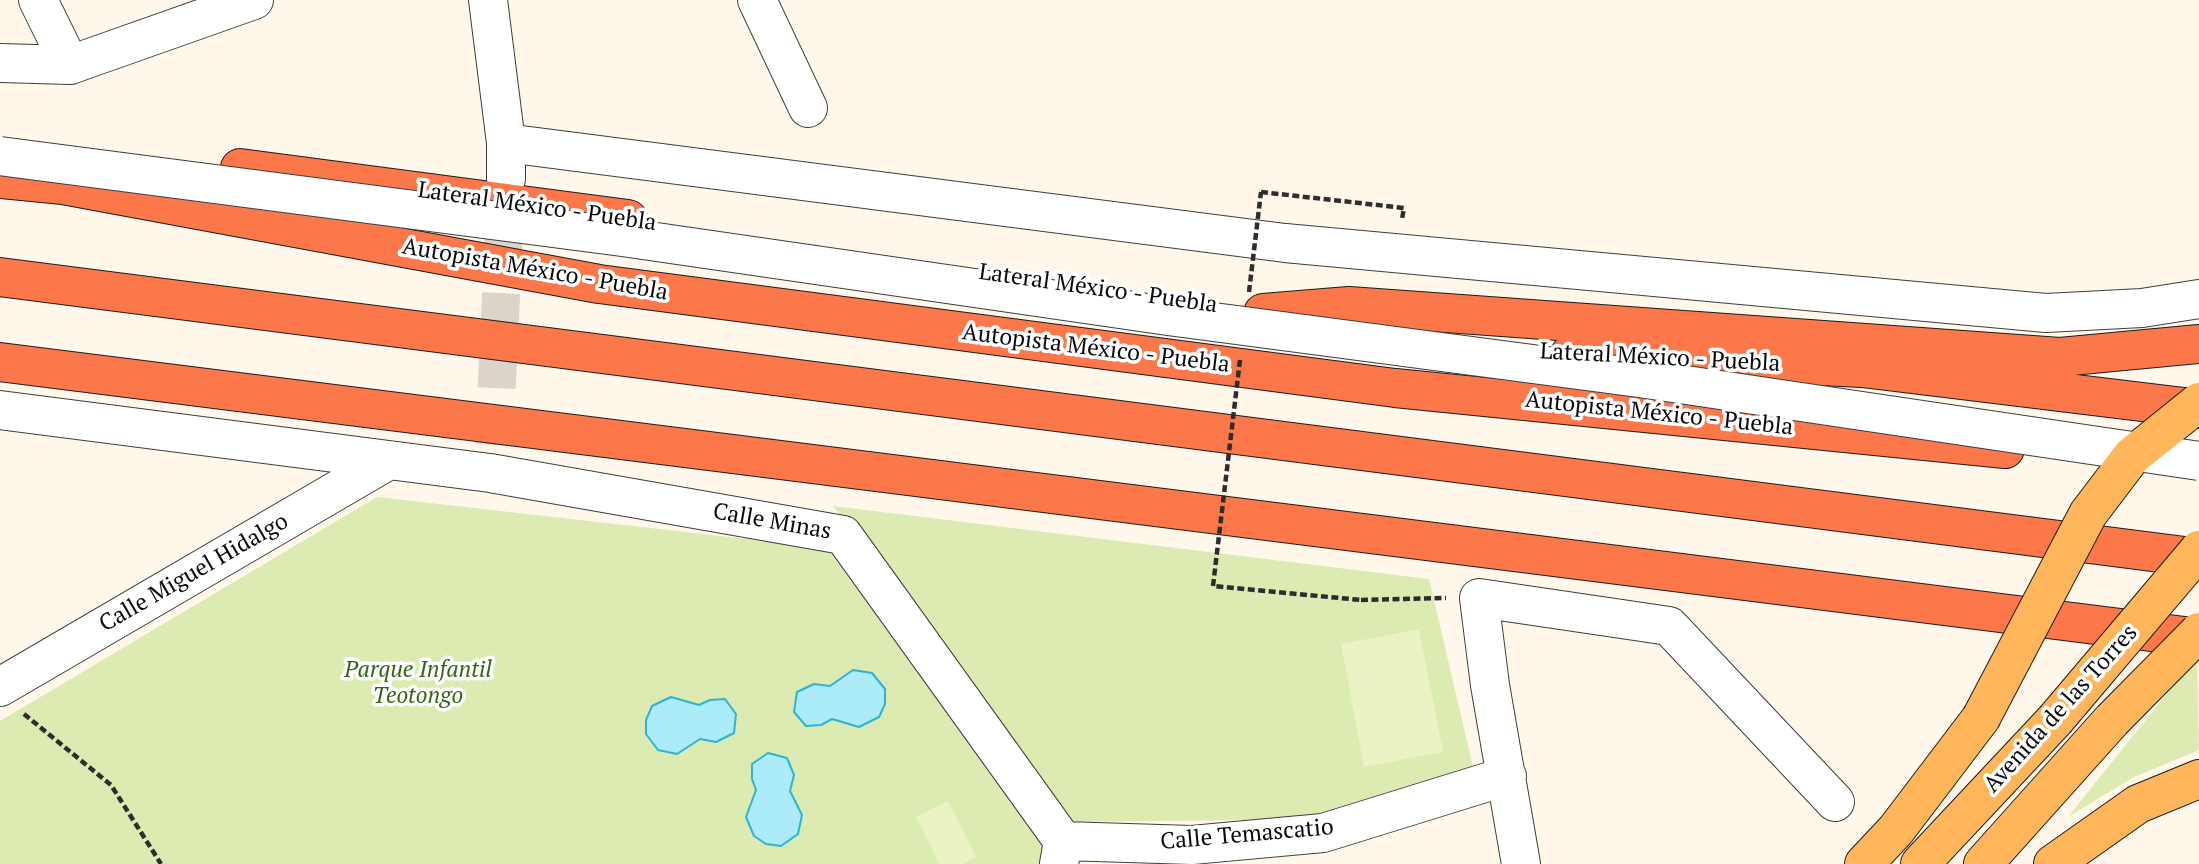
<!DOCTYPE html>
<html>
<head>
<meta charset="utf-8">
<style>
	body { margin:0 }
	canvas { display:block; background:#fff7ea }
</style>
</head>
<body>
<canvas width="2199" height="864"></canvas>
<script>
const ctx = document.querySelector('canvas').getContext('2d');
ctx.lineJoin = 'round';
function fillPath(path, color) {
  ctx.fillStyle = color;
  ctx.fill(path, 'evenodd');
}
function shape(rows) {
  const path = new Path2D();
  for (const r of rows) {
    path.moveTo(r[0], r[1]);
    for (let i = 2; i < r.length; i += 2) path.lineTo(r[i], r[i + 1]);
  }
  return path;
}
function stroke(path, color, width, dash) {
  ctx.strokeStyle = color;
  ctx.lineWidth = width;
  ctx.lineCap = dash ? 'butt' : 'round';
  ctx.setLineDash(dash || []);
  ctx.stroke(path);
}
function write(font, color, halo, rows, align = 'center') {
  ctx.font = font + ' "PT Serif",serif';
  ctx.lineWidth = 7;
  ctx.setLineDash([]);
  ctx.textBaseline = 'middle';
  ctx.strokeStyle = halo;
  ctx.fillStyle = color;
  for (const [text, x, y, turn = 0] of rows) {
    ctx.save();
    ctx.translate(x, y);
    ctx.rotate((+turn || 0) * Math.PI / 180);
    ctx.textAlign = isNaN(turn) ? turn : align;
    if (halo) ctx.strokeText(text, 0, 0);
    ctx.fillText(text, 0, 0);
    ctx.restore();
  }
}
fillPath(shape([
	[377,497,827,548,1047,845,1043,864,0,864,0,721],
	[833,506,1429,579,1474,771,1327,819,1068,822],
	[2197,656,2199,750,2134,777,2068,817]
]), '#dbebb2');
fillPath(shape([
	[1419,629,1443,752,1364,767,1341,644],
	[948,801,976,857,962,864,939,864,916,817]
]), '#ebf2c4');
const water = shape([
	[853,670,872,673,885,689,885,704,879,717,859,727,832,719,821,725,806,726,794,712,797,692,814,684,830,686,853,670],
	[671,697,699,705,710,700,725,699,736,714,734,733,716,742,700,739,677,754,658,750,646,734,646,720,652,706,671,697],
	[768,753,787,758,794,775,790,791,802,815,798,834,781,846,766,844,754,836,746,817,756,790,752,779,752,764,768,753]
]);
fillPath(water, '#acecf9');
stroke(water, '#2fb3d4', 2);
stroke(shape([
	[494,445,506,188]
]), '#dad4c9', 38, [38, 19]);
const minor = shape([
	[38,0,70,65],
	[488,0,506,143,506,179],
	[757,0,808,108],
	[0,63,70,65,254,0],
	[506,143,1285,243,2046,313,2142,308,2199,299],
	[0,410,490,473,843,535,1063,841,1059,864],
	[0,687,389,460],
	[1063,841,1192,845,1323,833,1507,776],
	[1521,864,1490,685,1479,598,1669,626,1835,802]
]);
const major = shape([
	[1864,864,1896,830,1981,718],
	[1920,864,2055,720],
	[1983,864,2112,720],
	[2053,864,2138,804,2199,779]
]);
const highway = shape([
	[240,168,628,219],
	[0,179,63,185,599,284,1395,388,2005,449],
	[0,277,2199,558],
	[1263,313,1349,306,2060,357,2199,344],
	[1570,354,1862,368,2199,409],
	[0,362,2199,638]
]);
stroke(minor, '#3e3e3e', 40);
stroke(major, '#1c1c1c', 40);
stroke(highway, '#1c1c1c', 40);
stroke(shape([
	[1261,192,1404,208,1402,219],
	[1361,600,1446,598],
	[24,714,111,785,161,864]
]), '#2d2d2d', 4.5, [7, 3.5]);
stroke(minor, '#fff', 38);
stroke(major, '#ffb65a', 38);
stroke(highway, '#fc784b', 38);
const minorBridge = shape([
	[0,156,622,237,1168,316,1639,378,2199,461]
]);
const majorBridge = shape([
	[1981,718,2088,514,2132,456,2199,402],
	[2055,720,2199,550],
	[2112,720,2199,632]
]);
stroke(minorBridge, '#3e3e3e', 40, []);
stroke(majorBridge, '#1c1c1c', 40, []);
stroke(shape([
	[1249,292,1261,192],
	[1240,360,1213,586,1361,600]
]), '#2d2d2d', 4.5, [7, 3.5]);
stroke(minorBridge, '#fff', 38);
stroke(majorBridge, '#ffb65a', 38);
write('23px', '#0b0b0b', '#fff', [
	["Lateral México - Puebla",537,207,8],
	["Autopista México - Puebla",535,270,10],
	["Lateral México - Puebla",1098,289,8],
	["Autopista México - Puebla",1096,349,7],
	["Lateral México - Puebla",1660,358,3],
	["Autopista México - Puebla",1659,414,6],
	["Calle Minas",772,522,10],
	["Calle Miguel Hidalgo",194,573,-30],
	["Avenida de las Torres",2061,709,-48],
	["Calle Temascatio",1247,835,-5]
]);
write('italic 23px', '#386619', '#fff', [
	["Parque Infantil",418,670],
	["Teotongo",418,696]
]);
</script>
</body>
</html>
